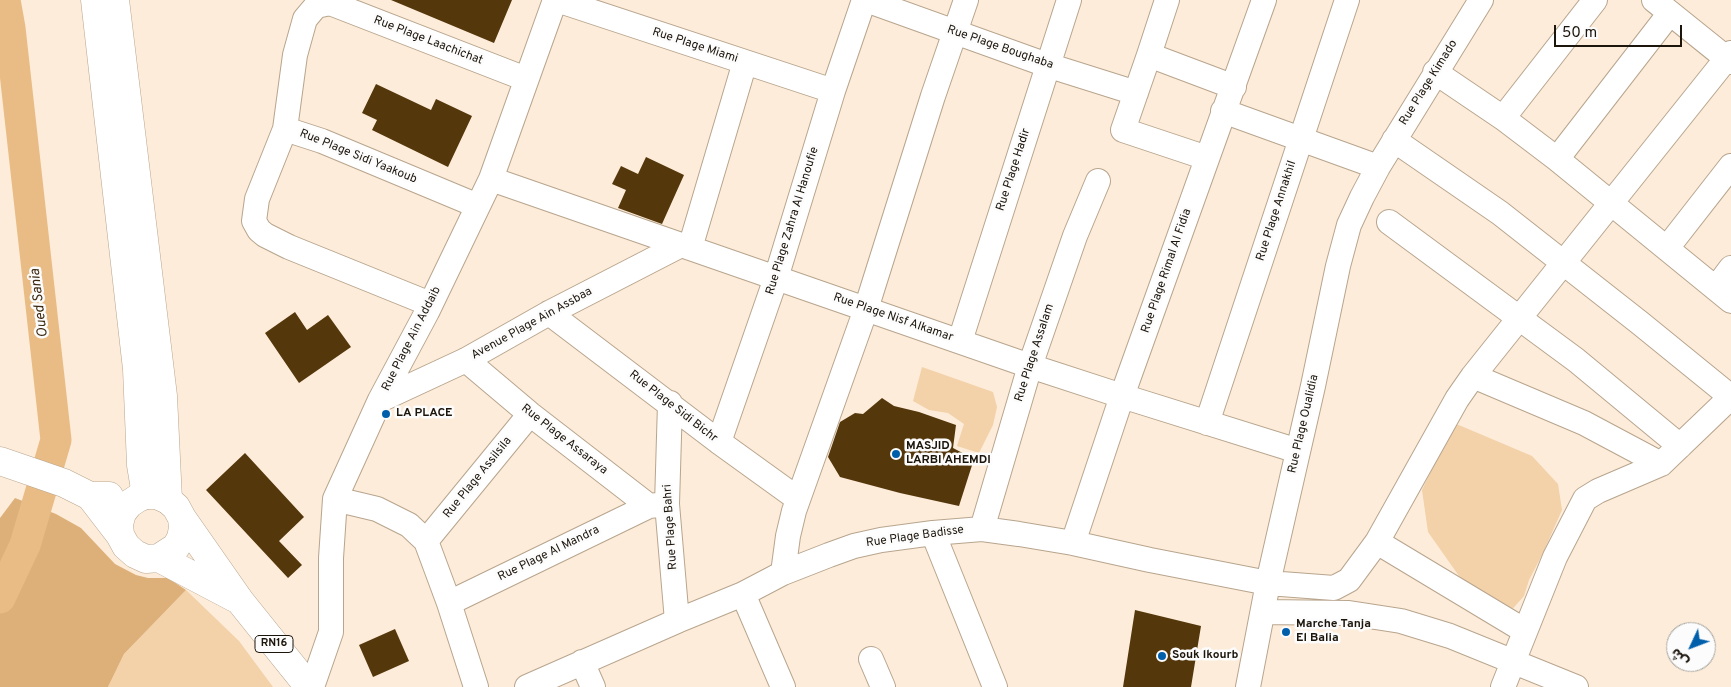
<!DOCTYPE html>
<html>
<head>
<meta charset="utf-8">
<style>
	body { margin:0 }
	#map { position:relative; width:1731px; height:687px; overflow:hidden; background:#fdecd9; font-family:Overpass,"Noto Sans Arabic",sans-serif }
	canvas { display:block }
	.north { position:absolute; left:1666px; top:622px; width:50px; height:50px; box-sizing:border-box; background:#fcfcfc; border:1px solid #a2a09c; border-radius:50%; rotate:227deg; font-size:14px; font-weight:700; line-height:20px; text-align:center; color:#1c150c }
	.north::after { content:''; display:block; margin:auto; width:18px; height:22px; background:#005fab; clip-path:polygon(50% 0,100% 100%,50% 72%,0 100%) }
	.scale { position:absolute; left:1554px; top:25px; width:128px; height:22px; box-sizing:border-box; border:2px solid #1c150c; border-top:0; padding-left:6px; font-size:15px; line-height:18px; white-space:nowrap; color:#1c150c; -webkit-text-stroke:4px #fcfcfc; paint-order:stroke }
</style>
</head>
<body>
<div id="map">
<canvas width="1731" height="687"></canvas>
<div class="north">ش</div>
<div class="scale">50 m</div>
</div>
<script>
const ctx = document.querySelector('canvas').getContext('2d');
ctx.lineJoin = 'round';
function fillPath(path, color) {
  ctx.fillStyle = color;
  ctx.fill(path, 'evenodd');
}
function shape(rows) {
  const path = new Path2D();
  for (const r of rows) {
    path.moveTo(r[0], r[1]);
    for (let i = 2; i < r.length; i += 2) path.lineTo(r[i], r[i + 1]);
  }
  return path;
}
function stroke(path, color, width, dash) {
  ctx.strokeStyle = color;
  ctx.lineWidth = width;
  ctx.lineCap = dash ? 'butt' : 'round';
  ctx.setLineDash(dash || []);
  ctx.stroke(path);
}
function write(font, color, halo, rows, align = 'center') {
  ctx.font = font + ' Overpass,sans-serif';
  ctx.lineWidth = 5;
  ctx.setLineDash([]);
  ctx.textBaseline = 'middle';
  ctx.strokeStyle = halo;
  ctx.fillStyle = color;
  for (const [text, x, y, turn = 0] of rows) {
    ctx.save();
    ctx.translate(x, y);
    ctx.rotate((+turn || 0) * Math.PI / 180);
    ctx.textAlign = isNaN(turn) ? turn : align;
    if (halo) ctx.strokeText(text, 0, 0);
    ctx.fillText(text, 0, 0);
    ctx.restore();
  }
}
fillPath(shape([
	[922,367,993,392,997,407,993,425,979,453,957,446,964,424,948,413,929,410,913,401],
	[1454,423,1532,456,1558,484,1562,510,1542,555,1529,580,1524,596,1508,614,1459,576,1428,532,1422,490],
	[186,590,239,641,273,687,108,687,124,654]
]), '#f3d1a9');
fillPath(shape([
	[15,498,56,514,81,528,115,564,136,575,148,578,168,578,186,590,124,654,108,687,0,687,0,518]
]), '#ddb07a');
stroke(shape([
	[0,598,25,545,56,440,10,28,5,0]
]), '#e9bc85', 31);
fillPath(shape([
	[391,0,512,0,494,43],
	[376,84,431,110,436,99,472,116,448,167,372,130,377,120,362,113],
	[646,157,684,175,662,224,618,208,626,190,612,184,621,166,638,174],
	[295,312,307,330,328,315,351,347,299,383,265,333],
	[882,398,894,406,919,412,956,425,953,448,974,459,959,506,900,493,840,477,828,457,840,422,855,413,863,414],
	[245,453,304,517,279,541,302,565,288,578,206,490],
	[1135,610,1201,626,1191,687,1123,687],
	[395,629,409,661,373,677,359,645]
]), '#55370c');
const minor = shape([
	[557,0,833,91],
	[866,0,1047,65,1136,93],
	[1167,0,1149,55,1123,130,1207,158],
	[1654,0,1731,62],
	[1149,55,1234,87],
	[1435,72,1503,118,1557,159,1731,301],
	[1223,111,1378,167],
	[1503,118,1595,0],
	[285,129,257,199,254,221,259,230,265,235,289,247,430,304],
	[1394,140,1500,213,1640,323,1731,397],
	[1557,159,1670,13],
	[491,179,1030,366,1122,396,1298,451],
	[478,206,322,141,285,129,295,55,305,19,316,6,330,3,526,79],
	[1389,222,1576,360,1680,446],
	[690,248,745,62],
	[1667,248,1731,166],
	[1716,288,1731,268],
	[549,313,719,442,798,499],
	[960,341,1069,0],
	[466,360,530,414,649,506,667,504],
	[1473,376,1584,423,1661,464],
	[380,400,466,360,549,313,681,245],
	[670,403,667,504,677,621],
	[1207,423,1347,0],
	[719,442,776,278,833,91,864,0],
	[335,499,377,509,409,525,426,541,449,603,476,687],
	[982,529,1030,366,1075,236,1098,181],
	[933,533,995,687],
	[426,541,530,414],
	[1377,542,1525,631],
	[1073,543,1122,396,1264,0],
	[783,573,788,536,794,511,866,309,933,96,966,0],
	[743,594,783,687],
	[449,603,649,506],
	[1263,612,1349,613,1401,621,1450,636,1576,687],
	[871,659,883,687],
	[582,662,593,687],
	[312,687,331,632,331,558,335,499,380,400,427,312,491,179,555,0],
	[527,687,677,621,743,594,783,573,829,555,854,546,881,540,933,533,982,529,1019,534,1073,543,1150,560,1268,583,1334,588,1349,580,1377,542,1457,399,1473,376,1731,53],
	[1248,687,1268,583,1313,386,1338,266,1349,225,1362,197,1378,167,1481,0],
	[1503,687,1555,557,1585,499,1598,491,1661,464,1731,397]
]);
const major = shape([
	[0,461,64,483,90,496,109,496],
	[90,496,120,535,126,546,135,554,146,559,159,558,176,547,181,538,183,528,182,518],
	[120,535,119,524,122,513,129,504,138,498,146,495,157,495,168,500,176,507,182,518,240,601,309,687],
	[159,558,235,598]
]);
const highway = shape([
	[95,0,137,369,141,465,146,495],
	[115,0,163,396,168,500]
]);
stroke(minor, '#b8a58e', 26);
stroke(major, '#b8a58e', 29);
stroke(highway, '#b8a58e', 29);
stroke(minor, '#fff', 24);
stroke(major, '#fff', 28);
stroke(highway, '#fff', 28);
for (const [x, y, r, color] of [
	[386,414,5,"#005fab"],
	[896,454,5,"#005fab"],
	[1286,632,5,"#005fab"],
	[1162,656,5,"#005fab"]
]) {
  const dot = new Path2D();
  dot.arc(x, y, r, 0, 2 * Math.PI);
  ctx.fillStyle = color;
  ctx.fill(dot);
  stroke(dot, '#fcfcfc', 2);
}
for (const [x, y, w] of [
	[274,644,38]
]) {
  const box = new Path2D();
  box.roundRect(x - w / 2, y - 8.5, w, 17, 4);
  ctx.fillStyle = '#fcfcfc';
  ctx.fill(box);
  stroke(box, '#1c150c', 1);
}
write('bold 11px', '#1c150c', null, [
	["RN16",274,644]
]);
write('12px', '#1c150c', '#fcfcfc', [
	["Rue Plage Laachichat",428,41,21],
	["Rue Plage Miami",695,46,18],
	["Rue Plage Boughaba",1000,48,19],
	["Rue Plage Kimado",1429,83,-58],
	["Rue Plage Sidi Yaakoub",358,157,22],
	["Rue Plage Hadir",1014,170,-72],
	["Rue Plage Annakhil",1277,211,-72],
	["Rue Plage Zahra Al Hanoufie",793,221,-73],
	["Rue Plage Rimal Al Fidia",1167,271,-71],
	["Rue Plage Nisf Alkamar",893,318,19],
	["Avenue Plage Ain Assbaa",532,324,-29],
	["Rue Plage Ain Addaib",412,339,-63],
	["Rue Plage Assalam",1035,353,-72],
	["Rue Plage Sidi Bichr",673,407,38],
	["Rue Plage Oualidia",1304,424,-77],
	["Rue Plage Assaraya",564,440,38],
	["Rue Plage Assilsila",478,478,-51],
	["Rue Plage Bahri",671,527,-94],
	["Rue Plage Badisse",915,537,-8],
	["Rue Plage Al Mandra",549,554,-26]
]);
write('bold 12px', '#1c150c', '#fcfcfc', [
	["LA PLACE",396,414],
	["MASJID",906,447],
	["LARBI AHEMDI",906,461],
	["Marche Tanja",1296,625],
	["El Balia",1296,639],
	["Souk lkourb",1172,656]
], 'left');
write('italic 14px', '#3c2910', '#fcfcfc', [
	["Oued Sania",40,303,-97]
]);
</script>
</body>
</html>
